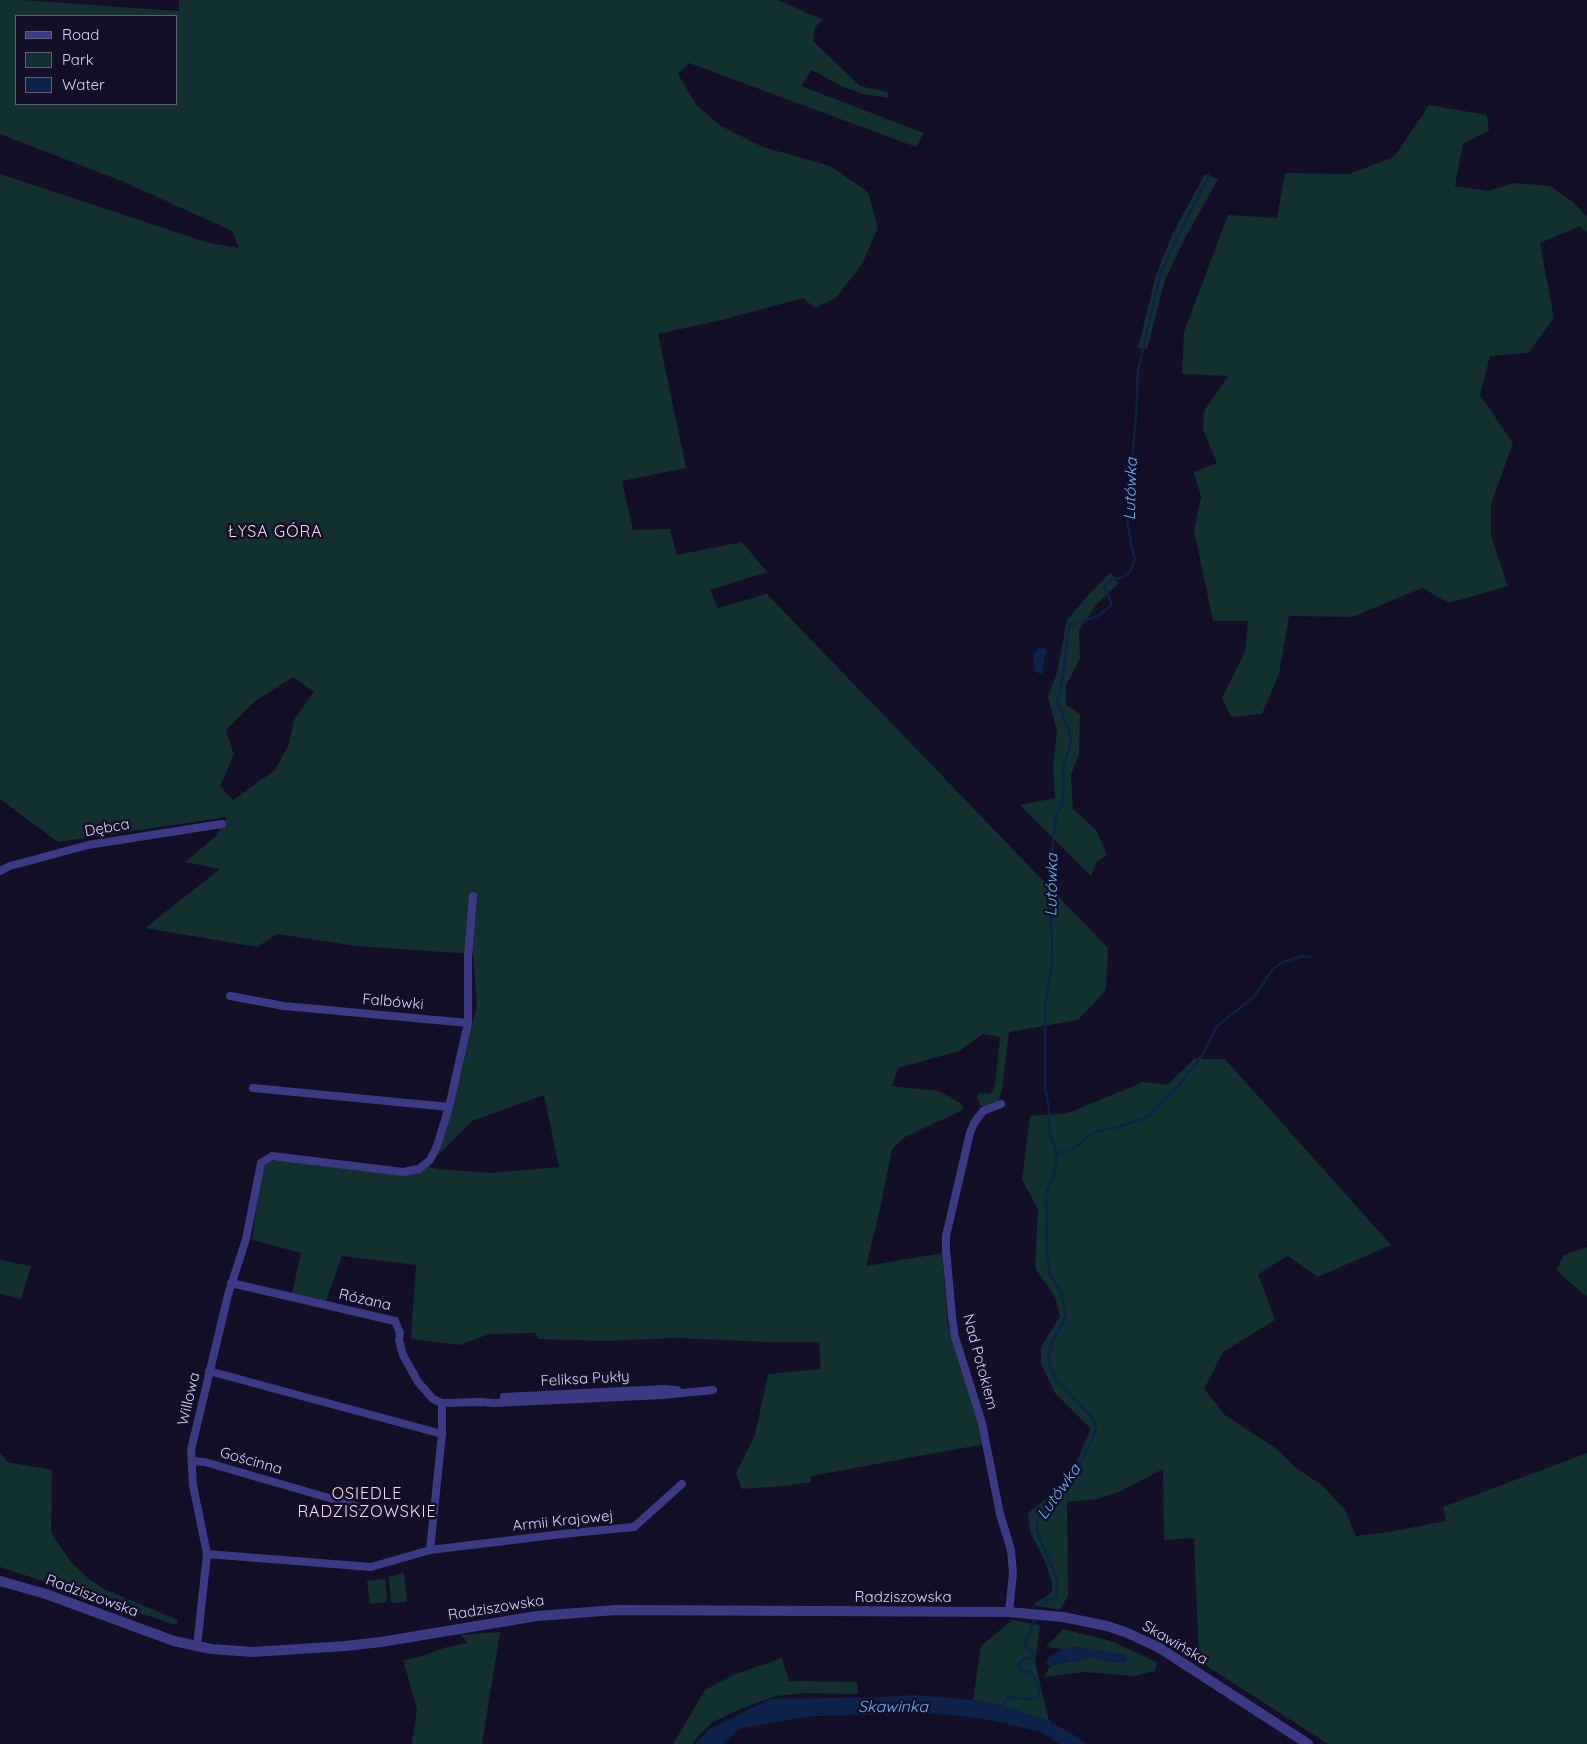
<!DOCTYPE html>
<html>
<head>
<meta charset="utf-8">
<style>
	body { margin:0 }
	#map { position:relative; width:1587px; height:1744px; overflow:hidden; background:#130f26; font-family:Quicksand,sans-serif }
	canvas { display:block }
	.legend { position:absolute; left:15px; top:15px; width:162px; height:90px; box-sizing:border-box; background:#130f26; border:1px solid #625e7d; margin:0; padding:6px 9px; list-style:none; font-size:15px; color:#d9d4ff }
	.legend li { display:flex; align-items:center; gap:10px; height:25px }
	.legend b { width:25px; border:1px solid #625e7d }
</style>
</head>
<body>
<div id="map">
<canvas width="1587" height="1744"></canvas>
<ul class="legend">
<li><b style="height:6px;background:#3d3a85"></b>Road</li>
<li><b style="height:14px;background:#12302f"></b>Park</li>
<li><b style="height:14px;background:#0c2248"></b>Water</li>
</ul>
</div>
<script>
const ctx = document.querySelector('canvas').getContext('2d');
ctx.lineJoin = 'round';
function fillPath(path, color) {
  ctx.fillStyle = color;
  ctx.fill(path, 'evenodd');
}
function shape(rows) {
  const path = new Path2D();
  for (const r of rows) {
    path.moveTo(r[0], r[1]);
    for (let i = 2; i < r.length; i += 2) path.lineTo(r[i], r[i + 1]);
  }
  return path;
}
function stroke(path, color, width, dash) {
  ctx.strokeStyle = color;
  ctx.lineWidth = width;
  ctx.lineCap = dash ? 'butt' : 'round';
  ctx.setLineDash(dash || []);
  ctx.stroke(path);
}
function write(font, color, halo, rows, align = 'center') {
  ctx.font = font + ' Quicksand,sans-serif';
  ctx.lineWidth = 5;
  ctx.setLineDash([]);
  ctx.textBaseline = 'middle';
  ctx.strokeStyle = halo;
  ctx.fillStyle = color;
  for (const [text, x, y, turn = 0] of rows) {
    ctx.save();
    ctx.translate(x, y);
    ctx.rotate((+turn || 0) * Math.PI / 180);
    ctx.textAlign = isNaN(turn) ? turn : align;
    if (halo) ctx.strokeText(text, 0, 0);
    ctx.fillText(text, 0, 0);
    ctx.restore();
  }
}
fillPath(shape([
	[0,0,22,0,179,11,179,0,778,0,823,20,815,27,813,41,860,86,888,92,888,98,863,94,843,87,812,70,801,86,924,133,916,147,689,63,678,74,697,106,721,126,763,147,830,166,868,192,878,228,862,264,836,298,815,308,803,298,722,320,658,334,686,468,622,481,633,530,670,529,677,555,742,542,767,572,710,590,718,608,767,594,1108,948,1106,990,1078,1020,1009,1032,1002,1090,999,1100,993,1105,988,1107,981,1106,977,1099,978,1093,990,1094,995,1086,1000,1037,983,1034,959,1051,898,1068,892,1086,939,1091,962,1104,963,1110,905,1137,892,1149,880,1209,866,1266,943,1253,944,1280,948,1325,958,1360,985,1444,811,1476,811,1482,784,1486,742,1489,736,1473,755,1435,768,1374,821,1369,819,1342,770,1342,676,1338,604,1341,538,1339,536,1333,489,1334,460,1345,411,1339,416,1265,342,1256,326,1301,292,1293,301,1253,252,1240,260,1183,265,1165,269,1162,279,1160,302,1162,320,1166,376,1171,425,1166,437,1169,491,1173,559,1167,544,1095,472,1121,436,1157,451,1107,477,1005,473,954,356,946,277,934,257,947,145,928,220,869,185,862,216,836,227,817,58,842,0,799,0,174,209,243,239,248,232,231,124,182,0,134],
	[16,16,176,16,176,104,16,104],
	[293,677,314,692,294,720,289,744,275,770,233,800,220,786,234,755,226,730,254,702],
	[1429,105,1487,115,1489,130,1463,144,1455,186,1487,191,1515,183,1550,186,1573,202,1587,217,1587,233,1580,226,1540,243,1554,318,1528,353,1490,356,1480,395,1513,443,1491,504,1491,536,1508,586,1449,603,1422,588,1352,617,1289,616,1279,674,1262,714,1231,717,1222,698,1245,652,1248,621,1213,621,1194,530,1201,497,1194,472,1217,463,1203,430,1204,411,1228,376,1182,374,1184,332,1228,215,1277,218,1285,173,1349,174,1394,157],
	[1205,174,1218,179,1184,240,1165,280,1147,349,1138,348,1156,275,1172,235],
	[1111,572,1118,584,1096,605,1079,630,1080,658,1066,686,1066,705,1080,714,1079,754,1071,775,1073,809,1097,831,1107,855,1097,861,1091,876,1020,805,1055,798,1053,767,1057,731,1048,697,1057,672,1067,620,1090,593],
	[1194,1059,1225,1059,1391,1245,1318,1277,1288,1256,1258,1274,1275,1320,1223,1352,1204,1389,1225,1415,1277,1449,1296,1468,1322,1485,1345,1510,1356,1536,1389,1532,1446,1521,1443,1507,1587,1453,1587,1744,1328,1744,1199,1661,1194,1538,1164,1540,1163,1469,1121,1491,1098,1499,1067,1502,1068,1596,1060,1610,1033,1605,1052,1592,1052,1582,1043,1557,1030,1532,1028,1513,1047,1498,1072,1472,1091,1429,1055,1393,1041,1364,1041,1347,1060,1316,1055,1297,1035,1268,1038,1209,1022,1180,1030,1116,1068,1113,1143,1082,1167,1085],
	[1587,1247,1587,1297,1556,1270,1564,1255],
	[0,1260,31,1266,21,1299,0,1294],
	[0,1452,7,1462,52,1470,51,1533,71,1562,89,1579,104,1589,178,1620,176,1625,0,1567],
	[404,1572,407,1602,391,1603,389,1577],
	[385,1579,387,1602,370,1604,367,1581],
	[1012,1620,1040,1625,1035,1662,1049,1721,1003,1706,973,1700,981,1646],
	[1063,1629,1111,1641,1157,1662,1155,1671,1134,1676,1084,1672,1044,1677,1050,1666,1061,1663,1077,1661,1091,1657,1119,1663,1079,1647,1063,1649,1046,1647],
	[500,1632,482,1744,412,1744,417,1709,403,1660,419,1657,447,1647,468,1643,460,1635],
	[782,1658,789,1681,857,1682,858,1694,803,1693,776,1696,740,1709,713,1722,699,1735,692,1744,673,1744,705,1690,733,1675]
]), '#12302f');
fillPath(shape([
	[1039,648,1047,649,1043,666,1044,672,1042,674,1038,673,1035,670,1033,654],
	[1079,1647,1126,1655,1128,1659,1125,1663,1119,1663,1091,1657,1077,1661,1061,1663,1050,1666,1046,1663,1049,1657,1063,1649],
	[915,1695,973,1700,1003,1706,1049,1721,1074,1735,1086,1744,1060,1744,1041,1732,990,1720,963,1716,934,1714,810,1716,739,1729,723,1744,696,1744,709,1729,771,1699,882,1697]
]), '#0c2248');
stroke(shape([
	[1057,1154,1071,1150,1095,1132,1118,1127,1148,1117,1175,1090,1203,1054,1217,1026,1254,997,1273,969,1283,962,1302,956,1310,957],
	[1042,1605,1057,1596,1057,1580,1037,1531,1037,1520,1051,1501,1074,1476,1092,1440,1096,1427,1092,1417,1056,1380,1050,1365,1049,1354,1051,1345,1066,1316,1061,1291,1050,1275,1047,1254,1046,1193,1054,1174,1057,1154,1049,1131,1049,1108,1045,1087,1045,1005,1052,964,1050,870,1056,814,1061,808,1064,790,1063,769,1071,741,1069,731,1057,702,1063,677,1069,625,1098,616,1112,605,1104,586,1114,578,1122,578,1130,572,1135,559,1131,544,1127,518,1136,416,1138,371,1160,275,1169,254,1209,175],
	[1002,1708,1003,1704,1009,1697,1028,1699,1038,1697,1039,1687,1035,1679,1030,1671,1023,1672,1017,1666,1023,1659,1030,1658,1034,1655,1034,1651,1028,1649,1025,1644,1035,1618]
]), '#0c2248', 2.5);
stroke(shape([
	[0,871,10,866,88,845,222,824],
	[468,1023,468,956,473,896],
	[253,1088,449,1107],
	[1001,1104,983,1111,974,1123,970,1133,946,1236,946,1249,952,1317,955,1337,982,1423,1000,1514,1011,1550,1013,1573,1009,1612],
	[231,1283,395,1321,400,1333,399,1340,403,1355,418,1382,433,1399,442,1403,481,1402,494,1403,663,1395,713,1390],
	[209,1371,442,1434],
	[504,1397,663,1389,677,1390],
	[192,1461,205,1462,360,1507],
	[430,1550,442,1434,442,1403],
	[207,1554,371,1567,430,1550,562,1534,634,1527,682,1484],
	[197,1646,207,1554,193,1485,191,1450,228,1295,246,1239,261,1163,272,1156,403,1172,419,1169,430,1160,437,1146,449,1107,468,1023,284,1006,230,996]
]), '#3d3a85', 8);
stroke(shape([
	[0,1581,46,1594,174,1641,211,1649,253,1652,345,1646,381,1642,537,1616,616,1610,1009,1612,1063,1617,1107,1626,1125,1632,1158,1647,1308,1744]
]), '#3d3a85', 10);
write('15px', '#d9d4ff', '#130f26', [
	["Dębca",107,828,-10],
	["Falbówki",393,1002,5],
	["Różana",365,1300,13],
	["Nad Potokiem",980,1362,75],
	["Feliksa Pukły",585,1379,-3],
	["Willowa",189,1399,-77],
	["Gościnna",251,1461,16],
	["Armii Krajowej",563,1521,-6],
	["Radziszowska",92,1596,20],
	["Radziszowska",903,1597],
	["Radziszowska",496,1608,-9],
	["Skawińska",1175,1643,30]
]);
write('italic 16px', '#62b6ff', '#130f26', [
	["Lutówka",1131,489,-88],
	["Lutówka",1052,885,-89],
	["Lutówka",1059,1492,-55],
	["Skawinka",893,1707]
]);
ctx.letterSpacing = '1px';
write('16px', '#ffd6f0', '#130f26', [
	["ŁYSA GÓRA",275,532],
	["OSIEDLE",367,1494],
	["RADZISZOWSKIE",367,1512]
]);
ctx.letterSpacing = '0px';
</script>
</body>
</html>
